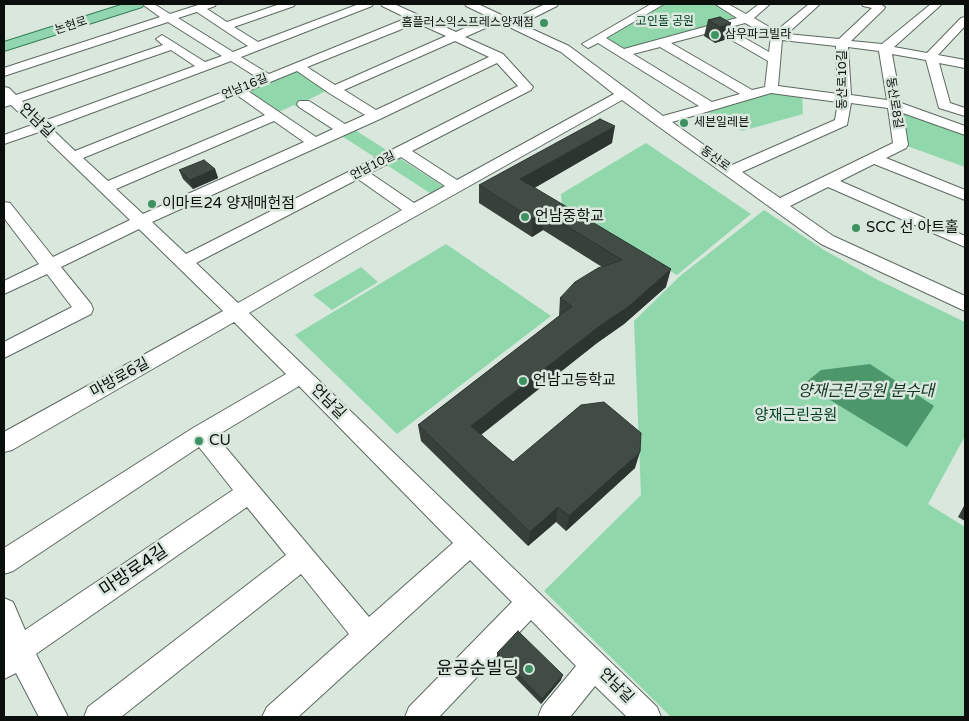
<!DOCTYPE html>
<html>
<head>
<meta charset="utf-8">
<style>
	body { margin:0 }
	#map { position:relative; width:969px; height:721px; overflow:hidden; background:#d9e7dd; font-family:"Varela Round",sans-serif }
	canvas { display:block }
	.frame { position:absolute; inset:0; border:5px solid #0b0f0c; pointer-events:none }
</style>
</head>
<body>
<div id="map">
<canvas width="969" height="721"></canvas>
<div class="frame"></div>
</div>
<script>
const ctx = document.querySelector('canvas').getContext('2d');
ctx.lineJoin = 'round';
function fillPath(path, color) {
  ctx.fillStyle = color;
  ctx.fill(path, 'evenodd');
}
function shape(rows) {
  const path = new Path2D();
  for (const r of rows) {
    path.moveTo(r[0], r[1]);
    for (let i = 2; i < r.length; i += 2) path.lineTo(r[i], r[i + 1]);
  }
  return path;
}
function stroke(path, color, width, dash) {
  ctx.strokeStyle = color;
  ctx.lineWidth = width;
  ctx.lineCap = dash ? 'butt' : 'round';
  ctx.setLineDash(dash || []);
  ctx.stroke(path);
}
function write(font, color, halo, rows, align = 'center') {
  ctx.font = font + ' "Varela Round","Noto Sans KR",sans-serif';
  ctx.lineWidth = 5;
  ctx.setLineDash([]);
  ctx.textBaseline = 'middle';
  ctx.strokeStyle = halo;
  ctx.fillStyle = color;
  for (const [text, x, y, turn = 0] of rows) {
    ctx.save();
    ctx.translate(x, y);
    ctx.rotate((+turn || 0) * Math.PI / 180);
    ctx.textAlign = isNaN(turn) ? turn : align;
    if (halo) ctx.strokeText(text, 0, 0);
    ctx.fillText(text, 0, 0);
    ctx.restore();
  }
}
fillPath(shape([
	[659,4,720,4,746,19,623,53,599,39],
	[296,70,328,90,308,100,446,188,433,195,294,105,276,113,245,91],
	[771,89,802,93,803,114,742,131,702,109],
	[901,111,965,133,965,167,907,146],
	[646,143,751,214,677,275,562,208,561,194],
	[764,210,824,250,878,280,965,322,965,436,928,504,965,527,965,717,671,717,544,591,641,495,634,321,680,276],
	[446,244,551,316,397,434,295,335],
	[361,267,378,282,332,310,313,295]
]), '#90d8ab');
fillPath(shape([
	[870,364,934,406,907,447,804,384,821,370]
]), '#4c976c');
const minor = shape([
	[142,4,154,4,170,14,201,4,216,4,215,6,207,9,227,22,280,4,295,4,294,6,234,27,258,42,359,4,373,4,372,6,241,57,269,74,407,18,382,6,381,4,394,4,456,32,489,17,466,6,465,4,478,4,512,20,545,4,558,4,557,6,521,24,569,46,663,116,699,106,598,43,588,48,582,44,651,4,664,4,606,38,624,49,737,18,715,4,728,4,746,14,759,4,770,4,754,18,776,31,809,4,820,4,787,34,839,39,872,8,863,6,862,4,880,4,885,7,884,9,851,41,882,44,931,4,942,4,894,47,927,53,961,18,965,17,965,26,938,55,965,60,965,68,939,63,950,103,965,108,965,116,939,108,926,60,892,54,901,103,965,126,965,135,903,113,908,145,906,148,886,158,965,190,965,200,874,164,840,181,965,236,965,247,828,187,790,206,833,236,965,296,965,311,821,244,622,100,375,239,249,313,657,707,661,717,627,717,595,686,570,717,538,717,542,707,576,666,531,620,439,717,405,717,409,707,512,602,470,560,298,717,262,717,267,707,349,634,301,574,121,717,84,717,88,707,286,555,247,507,36,654,68,717,39,717,16,673,4,679,4,598,13,602,25,630,233,490,199,447,13,571,4,574,4,548,193,428,286,374,234,322,12,450,4,452,4,432,223,311,139,229,61,267,91,304,93,309,91,314,4,358,4,342,72,307,47,274,4,294,4,281,39,264,4,218,4,202,10,203,53,257,130,220,39,132,4,144,4,135,32,125,11,105,4,107,4,87,9,88,16,95,163,45,156,39,162,35,205,62,222,56,168,22,4,76,4,68,160,17,142,4],
	[197,12,248,46,233,52,178,18,197,12],
	[499,22,561,52,614,94,457,180,412,151,531,90,533,87,503,54,465,37,499,22],
	[417,23,446,36,335,85,307,67,417,23],
	[745,23,771,37,769,52,727,28,745,23],
	[716,31,768,61,765,87,752,90,671,43,716,31],
	[782,40,836,46,838,94,778,86,782,40],
	[455,41,489,57,376,110,344,90,455,41],
	[660,47,740,94,712,102,633,54,660,47],
	[848,47,879,51,887,100,851,95,848,47],
	[171,50,195,66,44,121,22,101,171,50],
	[231,61,258,78,75,151,51,128,231,61],
	[497,63,518,86,186,254,152,222,380,119,497,63],
	[297,71,329,93,365,115,345,124,309,101,299,101,297,104,299,107,333,129,316,137,248,91,297,71],
	[771,93,838,102,835,120,732,165,672,122,771,93],
	[237,95,265,115,108,181,83,158,237,95],
	[851,103,888,108,893,143,780,198,742,172,847,125,851,103],
	[274,121,304,142,143,214,116,189,274,121],
	[401,157,445,186,414,203,370,173,401,157],
	[358,179,402,210,238,303,196,263,358,179],
	[299,386,453,543,369,617,216,436,299,386]
]);
const major = shape([
	[124,4,144,4,142,7,4,51,4,42,124,4]
]);
stroke(minor, '#5d6961', 2);
stroke(major, '#337e55', 2);
fillPath(minor, '#fff');
fillPath(major, '#91d6b1');
fillPath(shape([
	[720,17,727,39,715,43,704,36,708,20],
	[612,143,534,188,666,287,624,324,597,343,481,435,513,462,635,468,566,531,556,522,528,546,421,441,418,425,559,316,560,298,602,267,543,230,532,237,479,203,479,185],
	[215,169,218,178,193,189,183,179,179,170],
	[965,504,965,521,958,517],
	[497,653,561,680,541,704,497,659]
]), '#37413a');
fillPath(shape([
	[731,23,727,39,715,43,720,27],
	[615,126,612,143,519,197,520,179],
	[215,169,218,178,193,189,190,180],
	[544,212,543,230,532,237,533,219],
	[671,269,666,287,624,324,597,343,471,442,471,426],
	[640,452,635,468,566,531,569,516],
	[558,507,556,522,528,546,530,532],
	[563,675,561,680,541,704,542,699]
]), '#2d3530');
const building = shape([
	[720,17,731,23,720,27,708,20,720,17],
	[600,119,615,126,520,179,671,269,628,307,601,325,471,426,513,462,581,405,604,402,641,433,640,452,569,516,558,507,530,532,418,425,572,306,560,298,575,282,598,268,622,260,544,212,533,219,479,185,600,119],
	[204,160,215,169,190,180,179,170,204,160],
	[518,631,563,675,542,699,497,653,518,631]
]);
fillPath(building, '#404c44');
stroke(building, '#2d3530', 1);
for (const [x, y, r, color] of [
	[544,23,5,"#3e9163"],
	[715,35,5,"#3e9163"],
	[684,123,5,"#3e9163"],
	[152,204,5,"#3e9163"],
	[525,217,5,"#3e9163"],
	[856,228,5,"#3e9163"],
	[523,381,5,"#3e9163"],
	[199,441,5,"#3e9163"],
	[529,669,5,"#3e9163"]
]) {
  const dot = new Path2D();
  dot.arc(x, y, r, 0, 2 * Math.PI);
  ctx.fillStyle = color;
  ctx.fill(dot);
  stroke(dot, '#d9e7dd', 2);
}
write('12px', '#003e21', '#d9e7dd', [
	["고인돌 공원",665,22]
]);
write('12px', '#0b0f0c', '#d9e7dd', [
	["홈플러스익스프레스양재점",534,23,"right"],
	["삼우파크빌라",725,35],
	["세븐일레븐",694,123]
], 'left');
write('12px', '#0b0f0c', '#d9e7dd', [
	["논현로",71,26,-18],
	["동산로10길",843,80,-90],
	["언남16길",245,87,-22],
	["동산로8길",894,103,81],
	["동산로",715,159,36],
	["언남10길",373,166,-27]
]);
write('15px', '#0b0f0c', '#d9e7dd', [
	["언남길",36,121,44],
	["마방로6길",120,378,-29],
	["언남길",328,402,45],
	["언남길",616,686,45]
]);
write('15px', '#0b0f0c', '#d9e7dd', [
	["이마트24 양재매헌점",162,204],
	["언남중학교",535,217],
	["SCC 선 아트홀",866,228],
	["언남고등학교",533,381],
	["CU",209,441]
], 'left');
write('15px', '#003e21', '#d9e7dd', [
	["양재근린공원",796,416]
]);
write('italic 16px', '#123421', '#d9e7dd', [
	["양재근린공원 분수대",866,392]
]);
write('18px', '#0b0f0c', '#d9e7dd', [
	["마방로4길",134,571,-34]
]);
write('18px', '#0b0f0c', '#d9e7dd', [
	["윤공순빌딩",519,669]
], 'right');
</script>
</body>
</html>
